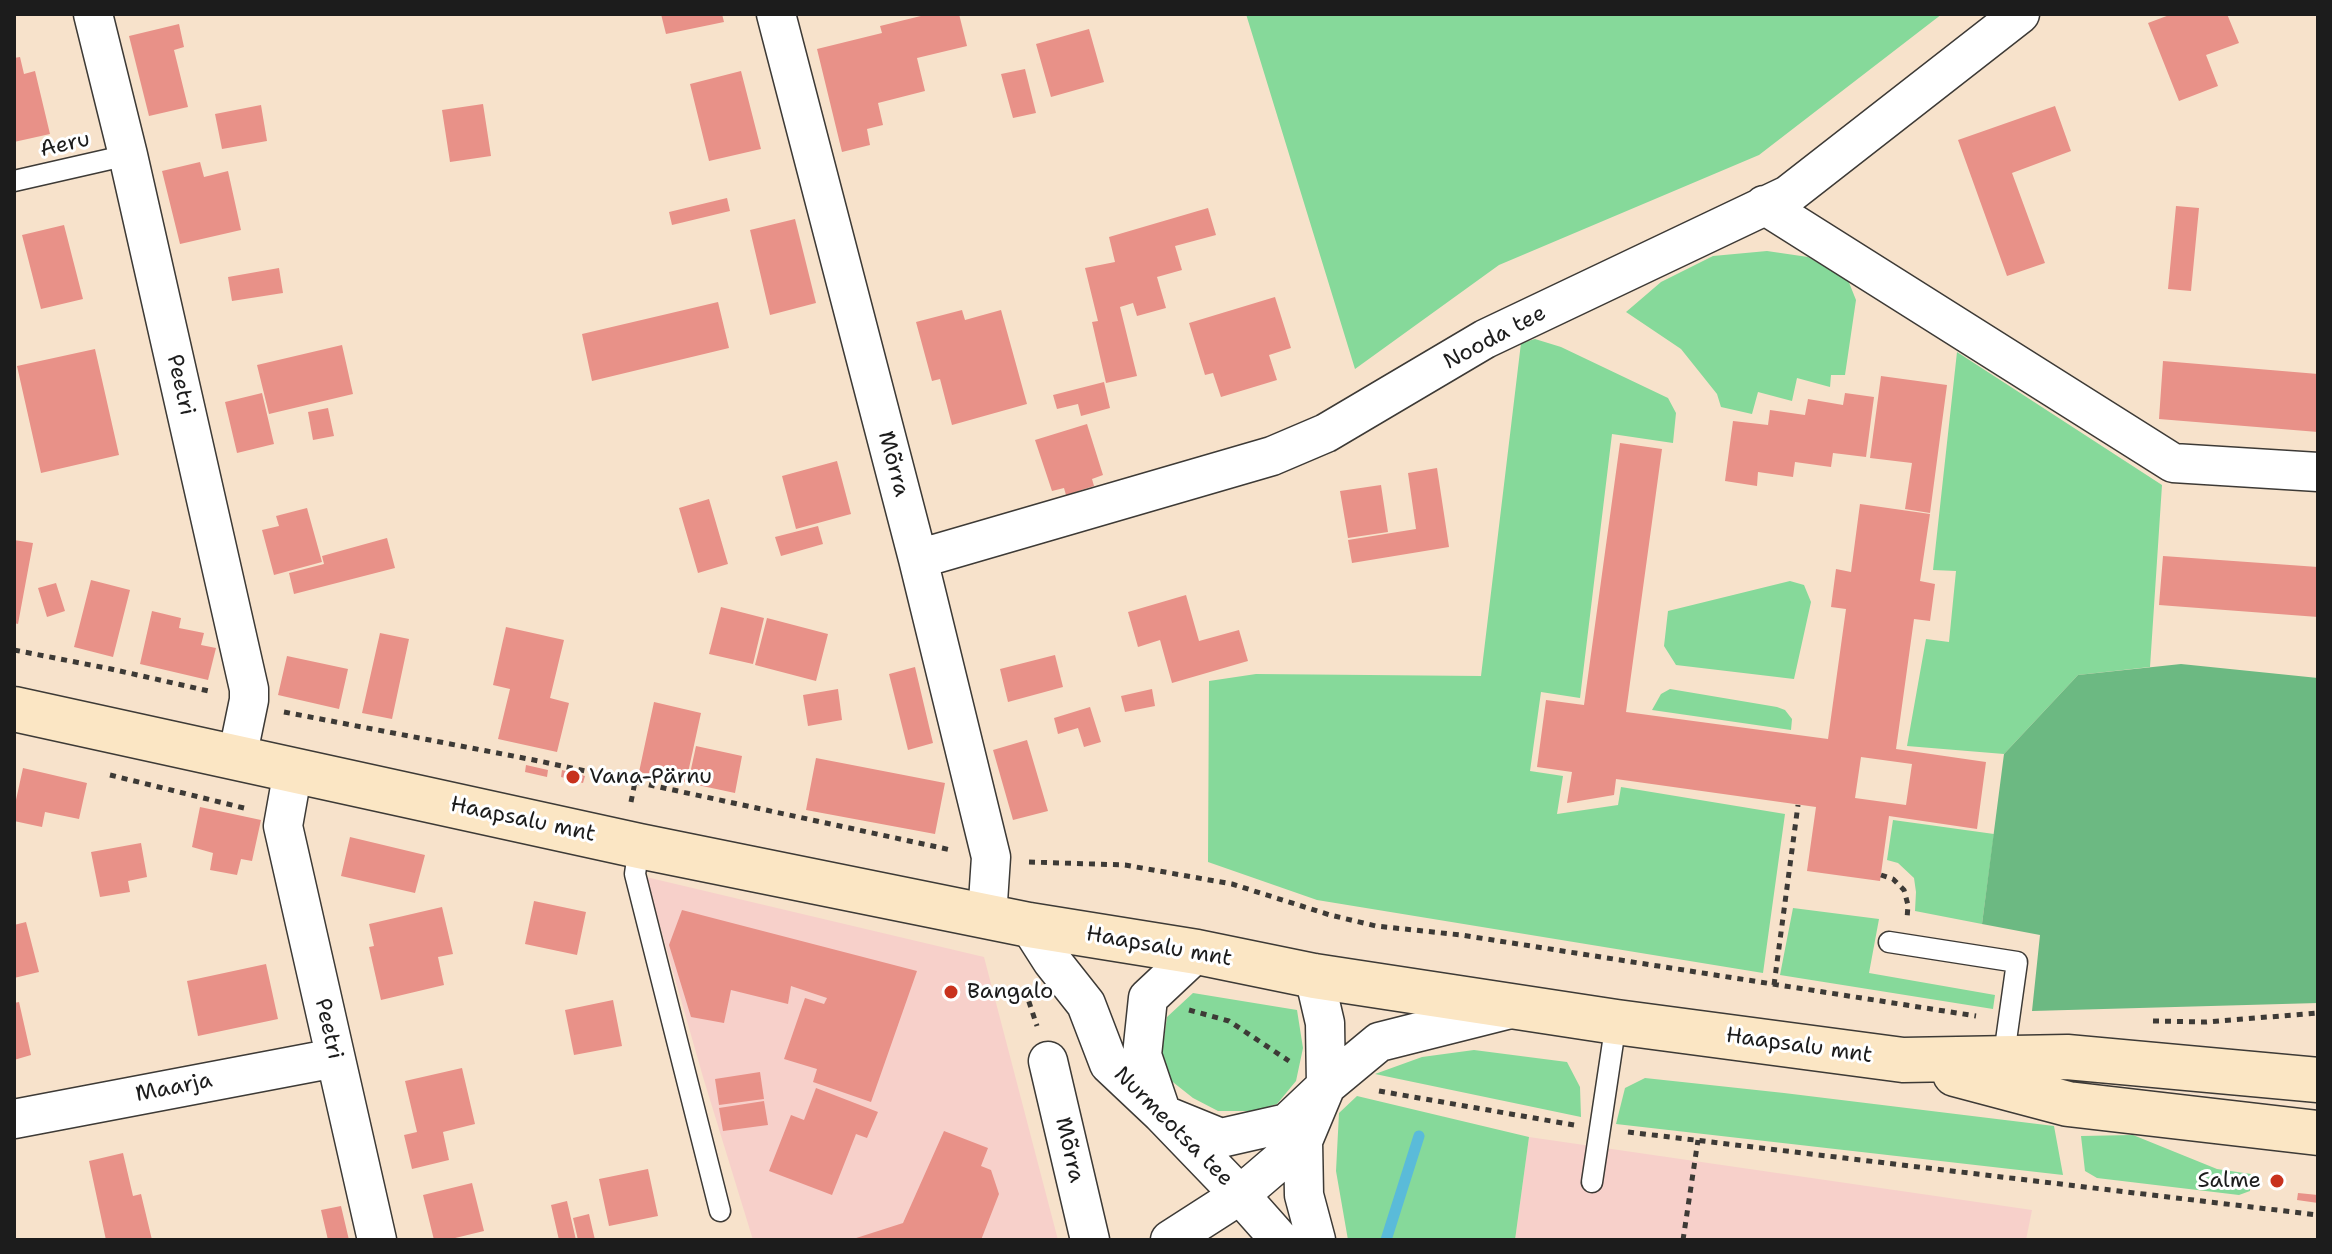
<!DOCTYPE html>
<html>
<head>
<meta charset="utf-8">
<style>
	body { margin:0 }
	#map { position:relative; width:2332px; height:1254px; overflow:hidden; background:#f7e2cb; font-family:"Shantell Sans",sans-serif }
	canvas { display:block }
	.frame { position:absolute; inset:0; border:16px solid #1c1c1c; pointer-events:none }
</style>
</head>
<body>
<div id="map">
<canvas width="2332" height="1254"></canvas>
<div class="frame"></div>
</div>
<script>
const ctx = document.querySelector('canvas').getContext('2d');
ctx.lineJoin = 'round';
function fillPath(path, color) {
  ctx.fillStyle = color;
  ctx.fill(path, 'evenodd');
}
function shape(rows) {
  const path = new Path2D();
  for (const r of rows) {
    path.moveTo(r[0], r[1]);
    for (let i = 2; i < r.length; i += 2) path.lineTo(r[i], r[i + 1]);
  }
  return path;
}
function stroke(path, color, width, dash) {
  ctx.strokeStyle = color;
  ctx.lineWidth = width;
  ctx.lineCap = dash ? 'butt' : 'round';
  ctx.setLineDash(dash || []);
  ctx.stroke(path);
}
function write(font, color, halo, rows, align = 'center') {
  ctx.font = font + ' "Shantell Sans",sans-serif';
  ctx.lineWidth = 6;
  ctx.setLineDash([]);
  ctx.textBaseline = 'middle';
  ctx.strokeStyle = halo;
  ctx.fillStyle = color;
  for (const [text, x, y, turn = 0] of rows) {
    ctx.save();
    ctx.translate(x, y);
    ctx.rotate((+turn || 0) * Math.PI / 180);
    ctx.textAlign = isNaN(turn) ? turn : align;
    if (halo) ctx.strokeText(text, 0, 0);
    ctx.fillText(text, 0, 0);
    ctx.restore();
  }
}
fillPath(shape([
	[646,877,984,957,1058,1240,753,1240,703,1077],
	[1529,1137,2032,1210,2026,1240,1515,1240]
]), '#f7d0ca');
fillPath(shape([
	[1246,14,1942,14,1759,155,1499,265,1355,369],
	[1767,251,1808,257,1848,280,1856,300,1845,375,1831,375,1830,387,1797,378,1792,401,1758,392,1752,414,1721,407,1717,394,1681,349,1626,312,1661,282,1713,256],
	[1535,339,1561,347,1668,398,1676,413,1673,443,1612,434,1580,698,1541,692,1530,771,1563,776,1557,814,1618,805,1621,787,1785,814,1763,973,1317,900,1208,862,1209,681,1256,674,1481,676,1521,343],
	[1957,352,2162,485,2150,667,2078,675,2004,754,1907,746,1926,639,1949,642,1956,571,1933,570],
	[1790,581,1804,585,1811,602,1794,679,1676,665,1664,646,1668,611],
	[1670,689,1777,707,1785,710,1792,719,1791,730,1652,710,1661,694],
	[1893,820,1994,834,1982,924,1915,911,1916,892,1914,878,1898,863,1887,860],
	[1793,908,1879,919,1869,973,1995,995,1993,1009,1780,975],
	[1193,993,1297,1010,1303,1048,1296,1081,1277,1104,1254,1111,1218,1111,1193,1098,1169,1079,1162,1053,1167,1017],
	[1474,1050,1567,1062,1580,1087,1581,1117,1375,1074,1422,1057],
	[1645,1078,1784,1093,2054,1126,2063,1175,1616,1124,1625,1088],
	[1357,1096,1529,1137,1515,1240,1348,1240,1336,1171,1339,1113],
	[2133,1135,2217,1169,2251,1174,2250,1191,2239,1195,2097,1178,2085,1171,2081,1136]
]), '#86d99a');
fillPath(shape([
	[2181,664,2318,678,2318,1003,2032,1011,2040,935,1982,924,2004,754,2078,675]
]), '#6cb982');
stroke(shape([
	[1386,1240,1419,1136]
]), '#5abbd9', 11);
fillPath(shape([
	[661,14,722,14,724,22,666,34],
	[929,14,959,14,967,46,917,58,925,91,878,103,883,125,867,129,870,145,842,152,817,49,882,33,880,26],
	[2172,14,2227,14,2239,43,2206,55,2218,86,2179,101,2148,23],
	[179,24,184,47,174,50,188,107,149,116,129,36],
	[1089,29,1104,82,1051,97,1036,44],
	[20,57,24,74,35,71,50,134,14,142,14,58],
	[1025,69,1036,113,1013,118,1001,74],
	[741,71,761,149,709,161,690,84],
	[483,104,491,156,450,162,442,110],
	[261,105,267,141,222,149,215,114],
	[2055,106,2071,151,2012,173,2045,263,2007,276,1958,140],
	[200,162,204,177,228,171,241,230,180,244,162,171],
	[727,198,730,211,672,225,669,212],
	[2176,206,2199,208,2191,291,2168,289],
	[1208,208,1216,235,1175,246,1182,270,1157,277,1166,308,1137,316,1133,303,1120,307,1137,376,1106,383,1092,322,1098,321,1085,268,1115,262,1109,237],
	[795,219,816,303,770,315,750,230],
	[64,225,83,299,41,309,22,235],
	[279,268,283,293,232,301,228,277],
	[1275,297,1291,348,1269,355,1277,380,1221,397,1213,373,1205,375,1189,323],
	[718,302,729,348,592,381,582,334],
	[962,310,965,320,1001,310,1027,404,952,425,940,379,932,381,916,322],
	[342,345,353,394,269,414,257,365],
	[95,349,119,455,41,473,17,366],
	[2163,361,2318,374,2318,432,2159,419],
	[1881,376,1947,385,1930,513,1905,509,1912,463,1870,458],
	[1104,382,1110,408,1081,416,1078,404,1057,409,1053,395],
	[262,393,274,444,237,453,225,402],
	[1845,393,1874,397,1866,457,1833,453,1831,467,1795,462,1793,477,1758,472,1757,486,1725,481,1733,421,1768,425,1770,410,1805,415,1808,399,1843,405],
	[328,408,334,436,313,440,308,412],
	[1087,424,1103,475,1092,479,1094,486,1066,495,1064,488,1052,491,1035,440],
	[1620,443,1662,449,1626,712,1828,739,1846,609,1831,607,1836,569,1851,572,1860,504,1930,514,1920,581,1935,584,1930,621,1914,619,1896,749,1986,762,1977,829,1889,816,1880,881,1807,871,1816,807,1616,779,1614,795,1567,803,1572,772,1537,767,1546,700,1584,705],
	[1861,757,1912,764,1906,805,1855,798],
	[837,461,851,514,796,529,782,476],
	[1437,468,1449,547,1352,563,1348,540,1416,529,1408,473],
	[1381,485,1388,532,1348,538,1340,491],
	[709,499,728,564,698,573,679,508],
	[307,508,322,562,274,575,262,530,279,526,276,516],
	[818,526,823,544,781,556,775,537],
	[387,538,395,568,294,594,289,573,324,564,322,556],
	[14,540,33,543,18,624,14,623],
	[2163,556,2318,567,2318,617,2159,605],
	[91,580,130,590,113,657,74,647],
	[56,583,65,611,47,617,38,588],
	[1186,595,1199,641,1239,630,1248,661,1172,683,1160,640,1138,647,1128,612],
	[721,607,764,618,753,664,709,654],
	[152,611,181,618,179,628,204,633,201,645,216,648,208,680,140,664],
	[767,618,828,634,816,681,755,665],
	[506,627,564,640,550,698,569,703,557,752,498,739,510,689,493,685],
	[380,633,409,639,392,719,362,713],
	[1055,655,1063,687,1008,702,1000,669],
	[287,656,348,669,339,709,278,695],
	[915,667,933,743,908,750,889,674],
	[838,689,842,720,808,726,803,695],
	[1152,689,1155,706,1125,712,1121,696],
	[654,702,701,713,686,782,639,772],
	[1090,707,1101,742,1084,747,1078,728,1058,734,1054,718],
	[1027,740,1048,811,1013,820,993,750],
	[696,746,742,756,735,793,688,783],
	[816,758,945,783,935,834,806,810],
	[526,765,548,770,547,777,525,772],
	[23,768,87,783,79,819,45,812,42,827,14,821,14,809],
	[562,770,585,776,583,783,561,777],
	[200,807,261,820,252,861,241,859,237,875,210,870,213,853,192,847],
	[350,837,425,855,415,893,341,876],
	[141,843,147,877,128,881,130,892,100,897,91,852],
	[534,901,586,912,577,955,525,944],
	[442,907,453,954,438,957,444,985,381,1000,369,947,374,946,369,924],
	[682,910,917,971,871,1102,813,1082,817,1069,784,1059,805,998,824,1004,827,998,791,986,788,1004,731,990,724,1023,691,1017,669,945],
	[26,922,39,972,14,978,14,925],
	[266,964,278,1019,198,1036,187,981],
	[613,1000,622,1046,574,1055,565,1010],
	[19,1002,31,1055,14,1060,14,1003],
	[462,1068,475,1124,443,1132,449,1160,412,1169,404,1135,417,1132,405,1081],
	[760,1072,764,1099,719,1105,715,1079],
	[816,1088,878,1112,867,1138,856,1134,832,1195,769,1171,791,1115,804,1120],
	[764,1101,768,1125,723,1131,719,1108],
	[944,1131,988,1148,981,1166,991,1170,999,1194,981,1240,850,1240,903,1223],
	[123,1153,133,1196,141,1194,152,1240,106,1240,89,1161],
	[648,1169,658,1216,609,1226,599,1179],
	[472,1183,484,1231,447,1240,434,1240,423,1195],
	[2298,1193,2318,1195,2318,1203,2297,1200],
	[567,1201,576,1240,559,1240,551,1205],
	[341,1206,349,1240,328,1240,321,1210],
	[589,1214,595,1240,578,1240,573,1218]
]), '#e89188');
const service = shape([
	[14,181,128,155],
	[639,846,635,874,720,1211],
	[1889,942,2017,962,2003,1062],
	[1592,1182,1616,1022]
]);
const minor = shape([
	[93,14,128,155,249,689,249,700,237,758],
	[776,14,918,559,991,857,987,917],
	[1764,205,2173,463,2318,472],
	[918,559,1272,456,1326,433,1485,339,1788,195,2020,14],
	[293,770,283,826,377,1240],
	[1029,925,1052,961,1086,1004,1109,1064,1162,1114,1240,1195,1280,1240],
	[1197,952,1148,998,1142,1055,1162,1114,1221,1138,1287,1123,1326,1086,1325,1023,1314,976],
	[1048,1061,1090,1240],
	[14,1119,335,1058],
	[1303,1141,1304,1195,1316,1240],
	[1170,1240,1240,1195,1303,1141,1326,1086,1379,1042,1514,1008]
]);
const secondary = shape([
	[14,709,639,846,1029,925,1197,952,1314,976,1616,1022,1903,1060,2067,1057,2318,1080],
	[1955,1074,2068,1104,2318,1133]
]);
stroke(service, '#3d3a36', 23);
stroke(minor, '#3d3a36', 41);
stroke(secondary, '#3d3a36', 47);
stroke(shape([
	[14,650,111,669,213,692],
	[284,712,539,761,951,850],
	[110,775,248,809],
	[631,802,635,782],
	[1029,862,1125,865,1232,884,1330,915,1376,926,1461,935,1976,1016],
	[1881,875,1893,879,1904,890,1908,905,1907,919],
	[1774,985,1798,805],
	[1025,990,1037,1026],
	[1189,1010,1229,1021,1289,1061],
	[2153,1021,2206,1022,2318,1013],
	[1379,1091,1574,1125],
	[1628,1132,2318,1215],
	[1683,1240,1698,1140]
]), '#3d3a36', 5, [6, 6]);
stroke(service, '#fff', 20);
stroke(minor, '#fff', 38);
stroke(secondary, '#fbe6c4', 44);
for (const [x, y, r, color] of [
	[573,777,8,"#c8321e"],
	[951,992,8,"#c8321e"],
	[2277,1181,8,"#c8321e"]
]) {
  const dot = new Path2D();
  dot.arc(x, y, r, 0, 2 * Math.PI);
  ctx.fillStyle = color;
  ctx.fill(dot);
  stroke(dot, '#fff', 3);
}
write('22px', '#1c1c1c', '#fff', [
	["Aeru",65,145,-13],
	["Nooda tee",1495,338,-28],
	["Peetri",180,385,77],
	["Mõrra",893,464,75],
	["Haapsalu mnt",523,820,12],
	["Haapsalu mnt",1159,947,10],
	["Peetri",328,1029,77],
	["Haapsalu mnt",1799,1046,8],
	["Maarja",174,1088,-11],
	["Nurmeotsa tee",1173,1127,45],
	["Mõrra",1069,1150,77]
]);
write('22px', '#1c1c1c', '#fff', [
	["Vana-Pärnu",589,777],
	["Bangalo",967,992],
	["Salme",2261,1181,"right"]
], 'left');
</script>
</body>
</html>
